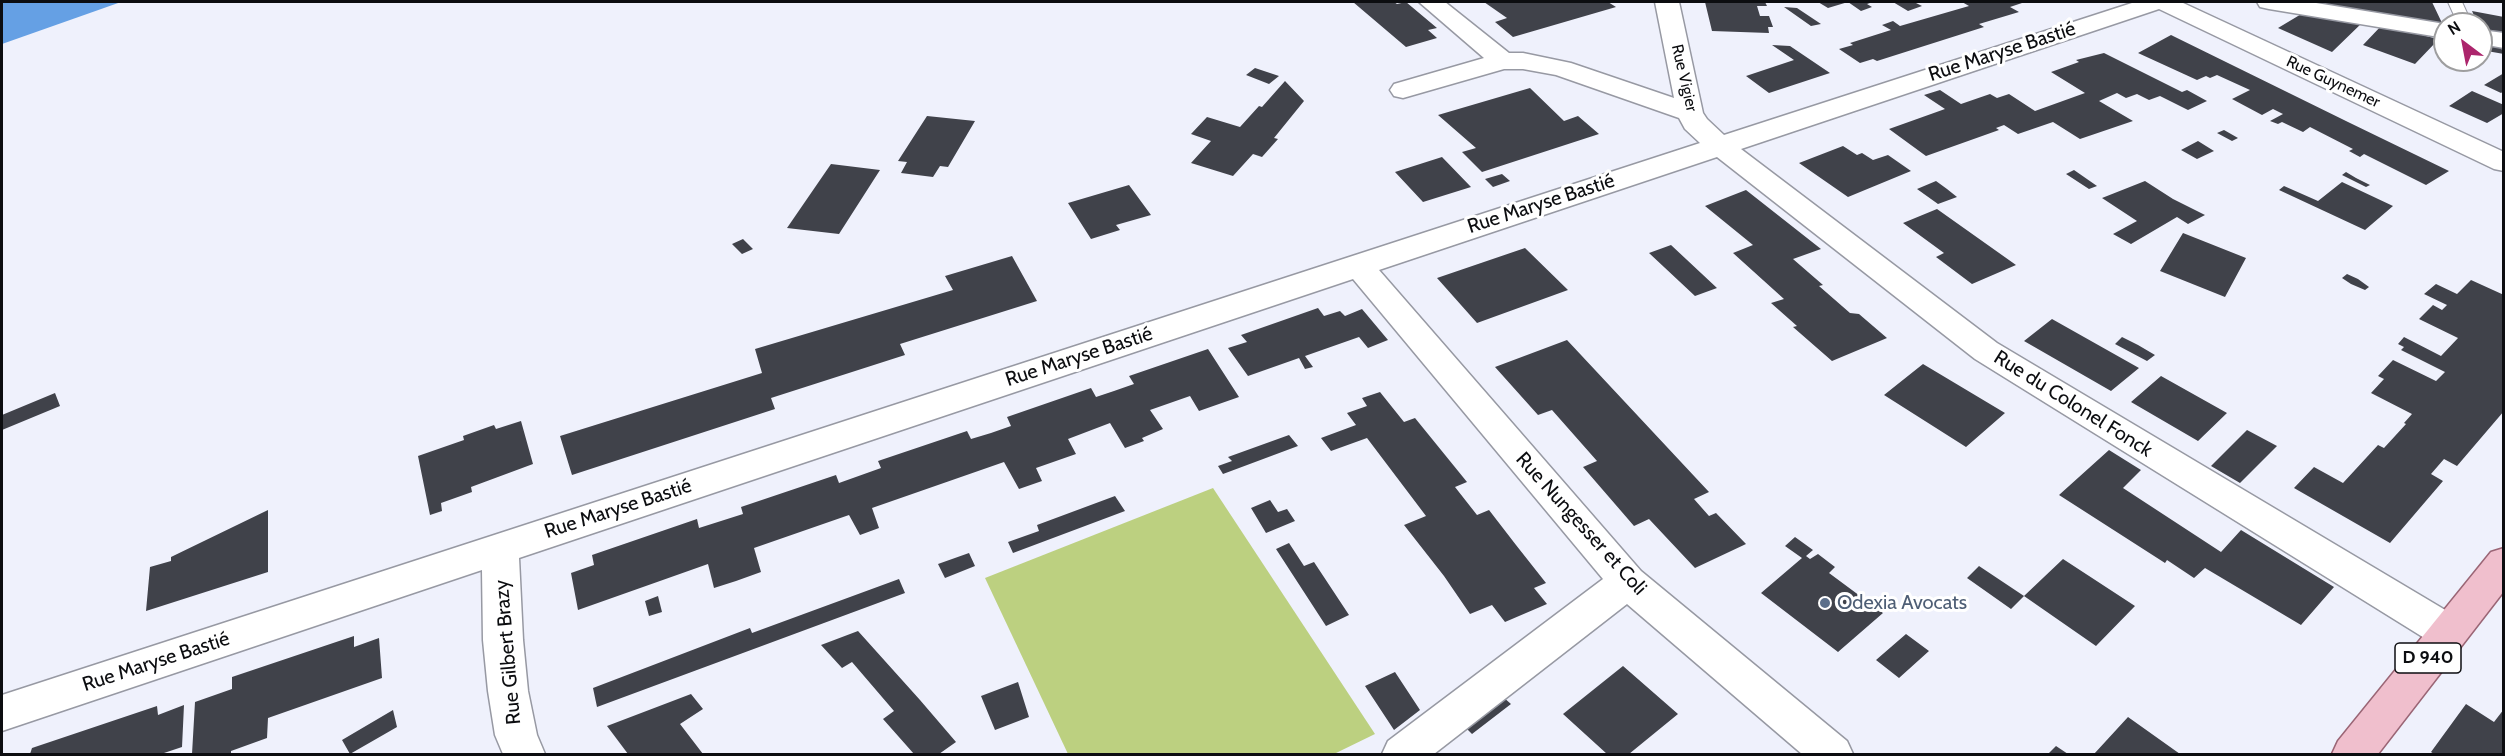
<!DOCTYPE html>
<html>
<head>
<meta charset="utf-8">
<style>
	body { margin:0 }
	#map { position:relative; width:2505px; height:756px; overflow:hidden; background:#eff1fc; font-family:Cabin,sans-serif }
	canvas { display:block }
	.frame { position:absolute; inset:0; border:3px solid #0c0d10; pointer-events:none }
	.north { position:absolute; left:2433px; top:12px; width:60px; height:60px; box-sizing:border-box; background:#fff; border:2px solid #9e9e9f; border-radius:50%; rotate:328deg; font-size:16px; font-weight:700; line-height:24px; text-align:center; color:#0c0d10 }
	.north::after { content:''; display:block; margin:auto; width:21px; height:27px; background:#ac256c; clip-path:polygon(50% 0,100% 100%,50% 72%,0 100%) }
</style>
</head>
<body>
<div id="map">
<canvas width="2505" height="756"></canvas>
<div class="frame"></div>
<div class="north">N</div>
</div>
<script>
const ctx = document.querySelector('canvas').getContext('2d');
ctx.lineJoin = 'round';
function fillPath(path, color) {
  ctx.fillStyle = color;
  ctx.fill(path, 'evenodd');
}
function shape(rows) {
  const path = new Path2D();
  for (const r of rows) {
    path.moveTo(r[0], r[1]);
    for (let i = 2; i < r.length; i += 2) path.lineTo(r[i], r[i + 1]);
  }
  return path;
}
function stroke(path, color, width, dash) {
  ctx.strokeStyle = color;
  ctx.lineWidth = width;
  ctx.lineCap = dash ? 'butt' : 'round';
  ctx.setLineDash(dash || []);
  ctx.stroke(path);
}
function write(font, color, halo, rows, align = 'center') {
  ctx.font = font + ' Cabin,sans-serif';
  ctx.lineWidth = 6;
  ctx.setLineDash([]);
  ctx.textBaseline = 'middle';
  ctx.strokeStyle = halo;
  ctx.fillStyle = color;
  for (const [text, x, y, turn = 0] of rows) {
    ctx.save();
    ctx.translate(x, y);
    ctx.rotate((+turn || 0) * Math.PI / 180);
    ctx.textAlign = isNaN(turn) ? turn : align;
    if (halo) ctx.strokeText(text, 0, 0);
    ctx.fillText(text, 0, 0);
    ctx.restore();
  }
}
fillPath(shape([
	[1213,488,1375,734,1334,754,1068,754,985,578]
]), '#bcd080');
fillPath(shape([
	[2,2,121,2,2,44]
]), '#65a0e4');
fillPath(shape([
	[1353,2,1394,2,1397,4,1406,2,1437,28,1428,30,1437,38,1406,47],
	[1484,2,1608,2,1616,7,1513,37,1495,22,1507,18],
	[1705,2,1765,2,1767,6,1757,6,1760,16,1769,16,1773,27,1768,27,1769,33,1712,31],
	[1818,2,1873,2,1867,4,1872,7,1861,11,1848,2,1828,8],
	[1893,2,1914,2,1922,6,1908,11],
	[1962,2,2022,3,2010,7,2019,12,1979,24,1984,27,1877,61,1873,59,1860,63,1839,49,1853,45,1850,43,1891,30,1882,25,1893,21,1900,26,1969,6],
	[2316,2,2432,2,2442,23,2316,3],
	[1784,7,1797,8,1821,24,1811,26],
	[2472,11,2504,17,2504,33,2481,29,2481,24,2478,24],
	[2303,13,2314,17,2322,14,2364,21,2332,52,2278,28],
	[2382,25,2438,39,2445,35,2445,43,2436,42,2415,64,2363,45],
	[2171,35,2348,122,2449,171,2426,185,2364,154,2360,157,2349,151,2353,149,2310,127,2303,132,2282,122,2278,124,2270,121,2283,114,2273,109,2262,115,2232,99,2250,90,2217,75,2210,78,2206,76,2197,80,2138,53],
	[2481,41,2499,44,2504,54,2481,50],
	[1772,45,1790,46,1830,73,1769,93,1746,76,1794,60],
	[2104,53,2182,92,2187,90,2207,101,2188,110,2160,96,2149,100,2137,94,2126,98,2117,93,2099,101,2133,121,2080,139,2053,122,2018,134,2004,125,1996,128,1999,130,1926,156,1889,129,1945,109,1924,95,1940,90,1961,104,1990,94,1997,98,2009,94,2035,111,2085,93,2051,72,2079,62,2076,60],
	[1255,68,1279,76,1269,84,1246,75],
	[2504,73,2504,91,2501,93,2484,85],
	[1285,81,1304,101,1274,138,1278,139,1262,157,1253,154,1233,176,1191,163,1211,141,1191,134,1207,117,1240,127,1259,106,1262,107],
	[1530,88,1564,121,1578,116,1599,134,1482,172,1462,152,1476,148,1438,115],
	[2472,91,2504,105,2504,113,2487,123,2449,106],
	[927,116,975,121,948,167,940,166,933,177,901,173,907,162,898,161],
	[2224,130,2238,138,2232,141,2217,133],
	[2198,141,2214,151,2197,159,2181,150],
	[1843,146,1857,155,1862,153,1873,160,1888,155,1911,171,1848,197,1799,163],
	[1442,157,1471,187,1423,202,1395,172],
	[831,164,880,170,839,234,787,228],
	[2074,170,2097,186,2089,189,2066,174],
	[2346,172,2356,178,2370,185,2366,187,2342,175],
	[1502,174,1510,181,1493,187,1485,179],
	[1936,181,1947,189,1957,197,1938,204,1917,189],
	[2145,181,2173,199,2205,215,2188,224,2177,217,2131,244,2113,234,2137,221,2102,198],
	[2342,182,2393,206,2365,230,2279,190,2284,186,2318,201],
	[1129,185,1151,215,1116,225,1120,230,1091,239,1068,203],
	[1746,190,1821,249,1793,259,1823,285,1819,286,1850,313,1859,314,1887,338,1832,361,1793,327,1797,326,1771,303,1784,299,1733,253,1753,245,1705,206],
	[1937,209,2016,265,1972,284,1936,257,1944,253,1903,223],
	[2183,233,2246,258,2225,297,2160,271],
	[743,239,753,249,742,254,732,244],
	[1671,245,1717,288,1695,296,1649,253],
	[1525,248,1568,290,1477,323,1437,278],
	[1012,256,1037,301,900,344,905,355,771,398,775,409,572,475,560,436,762,373,755,349,953,290,945,276],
	[2347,274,2358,279,2369,287,2365,290,2351,284,2342,278],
	[2471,280,2504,295,2504,411,2457,466,2444,459,2431,474,2443,481,2390,543,2294,488,2314,467,2343,483,2378,445,2384,448,2406,424,2404,423,2412,414,2371,393,2384,379,2378,376,2393,360,2436,381,2445,372,2401,350,2404,347,2398,344,2404,337,2441,356,2458,338,2419,319,2433,305,2442,310,2447,305,2424,294,2436,284,2457,294],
	[1318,308,1324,316,1340,311,1345,316,1362,309,1388,340,1368,348,1359,337,1305,356,1313,367,1305,369,1299,358,1248,376,1228,348,1247,342,1241,335],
	[2052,319,2139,368,2111,391,2024,341],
	[2122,337,2138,345,2155,355,2147,361,2115,344],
	[1567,340,1709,492,1694,499,1709,516,1716,513,1746,544,1695,568,1649,519,1634,526,1583,467,1597,461,1552,410,1538,415,1495,367],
	[1208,349,1239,397,1199,411,1190,396,1150,410,1163,429,1142,438,1144,441,1125,448,1110,423,1068,439,1076,454,1036,468,1042,481,1019,489,1004,462,872,508,879,528,860,535,849,515,754,548,761,572,736,581,714,588,708,564,578,610,571,573,594,565,592,555,697,519,699,528,743,514,741,507,836,475,839,483,881,468,878,461,967,431,971,439,991,433,1011,426,1007,417,1091,388,1096,397,1114,391,1134,384,1129,376],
	[1923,364,2005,413,1966,447,1884,395],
	[2161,376,2227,413,2198,441,2131,402],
	[1380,392,1404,422,1415,418,1467,482,1455,487,1477,515,1489,510,1516,545,1546,583,1534,588,1547,604,1505,622,1492,605,1470,614,1444,576,1404,525,1426,516,1367,438,1331,451,1321,438,1356,425,1347,413,1367,406,1362,398],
	[55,393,60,406,2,430,2,415],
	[521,421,533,464,471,487,472,492,441,503,442,511,430,515,418,456,464,440,463,436,494,425,496,429],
	[2247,430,2277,446,2240,483,2211,466],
	[1289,435,1298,446,1223,474,1218,466,1232,461,1228,457],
	[2109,450,2141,470,2123,488,2221,552,2241,530,2334,587,2301,625,2205,568,2194,578,2167,560,2165,563,2059,495],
	[1115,496,1125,511,1013,553,1008,542,1039,531,1037,525],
	[1270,500,1278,512,1287,509,1295,521,1266,533,1251,508],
	[268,510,268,572,146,611,150,567,171,561,171,557],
	[1795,537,1813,550,1806,556,1810,559,1818,554,1835,567,1829,573,1883,613,1838,652,1761,593,1802,558,1785,546],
	[1289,543,1304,566,1314,562,1349,615,1326,626,1276,549],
	[969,553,975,566,945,578,938,564],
	[2063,559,2135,606,2096,646,2024,596],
	[1979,566,2024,596,2011,609,1967,578],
	[899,579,905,593,597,707,593,688,750,628,752,633],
	[658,596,662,612,649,616,645,601],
	[858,631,920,700,956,742,939,754,914,754,883,719,894,711,852,662,842,668,821,645],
	[1906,634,1929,651,1899,678,1876,660],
	[354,636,354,647,379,638,382,678,268,718,267,738,231,751,231,754,192,754,195,702,232,689,232,677],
	[1623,666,1678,714,1629,754,1607,754,1563,714],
	[1395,672,1420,710,1394,730,1365,686],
	[1018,682,1029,717,995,730,981,696],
	[691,694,703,709,680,724,703,754,628,754,607,726],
	[1503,697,1511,704,1472,734,1464,726],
	[2466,704,2494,722,2504,709,2504,754,2434,754,2431,752],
	[184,705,182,747,161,754,30,754,32,748,157,706,158,715],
	[393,710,397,727,350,754,342,740],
	[2128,717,2180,754,2094,754],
	[2056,746,2068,754,2048,754]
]), '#40424a');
const service = shape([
	[2448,2,2462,2,2472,24,2458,24,2448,2]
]);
const minor = shape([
	[1419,2,1445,2,1509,53,1523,53,1571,63,1674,98,1655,2,1679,2,1703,113,1707,119,1724,135,2135,2,2181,2,2504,152,2504,171,2494,169,2159,9,1741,149,1997,343,2462,620,2468,632,2462,644,2448,648,2434,644,1975,359,1717,157,1379,270,1641,571,1847,741,1853,754,1802,754,1627,604,1434,754,1382,754,1388,741,1603,579,1353,279,519,558,523,640,528,691,537,735,545,754,503,754,495,735,488,691,483,640,482,570,2,731,2,695,1700,143,1685,129,1679,118,1556,75,1523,69,1504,69,1403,98,1394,96,1390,90,1394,84,1484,58,1419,2],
	[2257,2,2310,2,2445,24,2445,38,2269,9,2260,7,2257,2],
	[2481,30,2504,33,2504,48,2481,44,2481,30]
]);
const primary = shape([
	[2504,548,2504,591,2378,754,2332,754,2338,741,2491,552,2504,548]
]);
stroke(service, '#9799a3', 2);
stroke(minor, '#9799a3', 3);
stroke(primary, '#9a6575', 3);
fillPath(service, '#fff');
fillPath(minor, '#fff');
fillPath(primary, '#f0bfcd');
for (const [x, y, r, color] of [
	[1825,603,6,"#5c6f8a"]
]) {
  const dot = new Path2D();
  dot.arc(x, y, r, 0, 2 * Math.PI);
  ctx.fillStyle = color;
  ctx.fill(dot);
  stroke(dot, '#fff', 2);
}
write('16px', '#0c0d10', '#fff', [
	["Rue Vigier",1684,78,77],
	["Rue Guynemer",2333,82,25]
]);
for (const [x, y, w] of [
	[2428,658,66]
]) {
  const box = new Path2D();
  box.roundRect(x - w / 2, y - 15, w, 30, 4.5);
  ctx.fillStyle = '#fff';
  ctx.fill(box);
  stroke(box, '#0c0d10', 1.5);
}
write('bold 18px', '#0c0d10', null, [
	["D 940",2428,658]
]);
write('20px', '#0c0d10', '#fff', [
	["Rue Maryse Bastié",2002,52,-18],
	["Rue Maryse Bastié",1541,204,-18],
	["Rue Maryse Bastié",1079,357,-18],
	["Rue du Colonel Fonck",2073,404,32],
	["Rue Maryse Bastié",618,509,-18],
	["Rue Nungesser et Coli",1581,524,48],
	["Rue Gilbert Brazy",508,652,-95],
	["Rue Maryse Bastié",156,662,-18]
]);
write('20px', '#4e5e75', '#fff', [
	["Odexia Avocats",1837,603]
], 'left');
</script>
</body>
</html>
